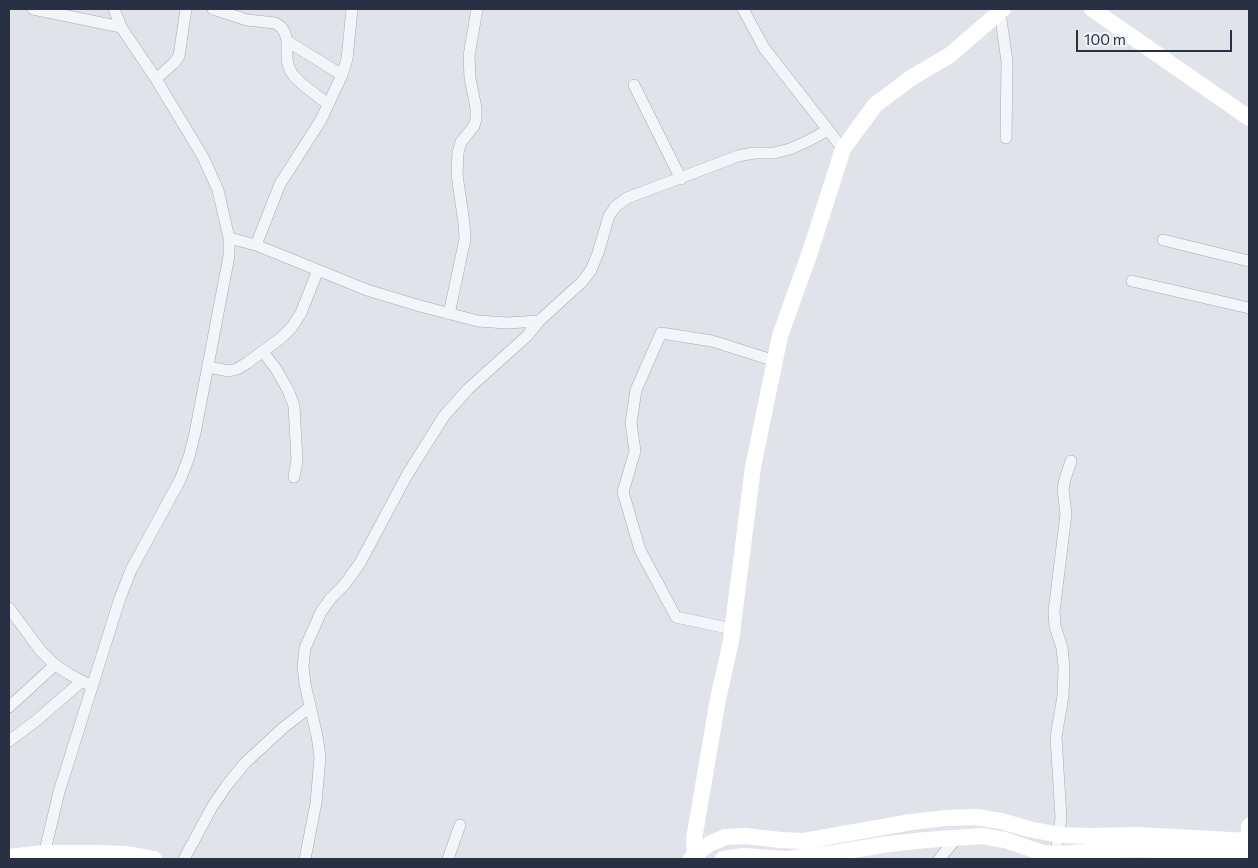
<!DOCTYPE html>
<html>
<head>
<meta charset="utf-8">
<style>
	body { margin:0 }
	#map { position:relative; width:1258px; height:868px; overflow:hidden; background:#e0e4ea; font-family:Commissioner,sans-serif }
	canvas { display:block }
	.frame { position:absolute; inset:0; border:10px solid #273143; pointer-events:none }
	.scale { position:absolute; left:1076px; top:30px; width:156px; height:22px; box-sizing:border-box; border:2px solid #273143; border-top:0; padding-left:6px; font-size:15px; line-height:18px; white-space:nowrap; color:#273143; -webkit-text-stroke:4px #f0f3f7; paint-order:stroke }
</style>
</head>
<body>
<div id="map">
<canvas width="1258" height="868"></canvas>
<div class="frame"></div>
<div class="scale">100 m</div>
</div>
<script>
const ctx = document.querySelector('canvas').getContext('2d');
ctx.lineJoin = 'round';
function shape(rows) {
  const path = new Path2D();
  for (const r of rows) {
    path.moveTo(r[0], r[1]);
    for (let i = 2; i < r.length; i += 2) path.lineTo(r[i], r[i + 1]);
  }
  return path;
}
function stroke(path, color, width, dash) {
  ctx.strokeStyle = color;
  ctx.lineWidth = width;
  ctx.lineCap = dash ? 'butt' : 'round';
  ctx.setLineDash(dash || []);
  ctx.stroke(path);
}
const street = shape([
	[33,9,121,27],
	[213,9,247,20,275,23,281,27,285,33,287,41,287,59,289,68,293,75,303,85,328,104],
	[743,9,764,48,843,149],
	[1000,12,1007,62,1006,138],
	[287,41,342,75],
	[156,79,174,63,179,56,186,9],
	[634,85,681,179],
	[229,238,256,245,367,290,420,306,478,321,507,323,539,321],
	[1163,240,1249,261],
	[256,245,280,184,321,120,342,75,347,59,352,9],
	[1132,281,1249,308],
	[449,314,465,239,464,223,457,175,458,153,461,142,474,126,476,119,476,108,470,78,469,56,477,9],
	[263,352,276,369,288,390,294,406,297,460,294,477],
	[208,367,229,371,237,369,247,363,281,338,292,327,301,313,318,270],
	[9,608,40,650,55,665,69,674,91,686],
	[732,629,676,617,640,550,623,492,635,451,631,423,636,390,661,333,712,341,775,361],
	[9,707,55,665],
	[9,741,37,720,82,681],
	[43,859,59,792,120,598,131,570,180,480,189,457,195,433,229,256,229,238,218,190,203,157,156,79,121,27,114,9],
	[184,859,212,807,227,785,245,763,283,728,310,707],
	[305,859,316,803,320,757,317,736,305,684,303,666,305,648,321,612,331,598,345,584,360,563,407,475,444,416,468,389,527,336,539,321,582,282,591,270,598,253,609,216,615,207,627,198,738,156,754,153,774,153,790,149,808,141,828,130],
	[448,859,460,825],
	[939,859,958,837],
	[1055,859,1061,818,1056,737,1063,696,1064,667,1062,648,1055,626,1054,612,1066,514,1063,489,1065,479,1071,461]
]);
stroke(street, '#a5abb5', 12);
stroke(street, '#f3f5f8', 11);
stroke(shape([
	[1092,9,1249,118],
	[1248,852,1249,826],
	[9,857,44,853,95,853,125,854,154,859],
	[691,859,695,854,711,843,726,837,745,836,781,840,804,841,911,822,946,818,976,817,1001,821,1029,829,1059,835,1090,836,1138,835,1249,841],
	[697,859,695,854,694,839,718,699,731,641,753,467,780,336,810,252,843,149,875,105,911,78,950,55,1003,9],
	[723,859,744,856,787,859,835,853,888,844,926,840,982,836,1005,840,1043,853,1057,854,1133,849,1249,854]
]), '#fff', 16);
</script>
</body>
</html>
